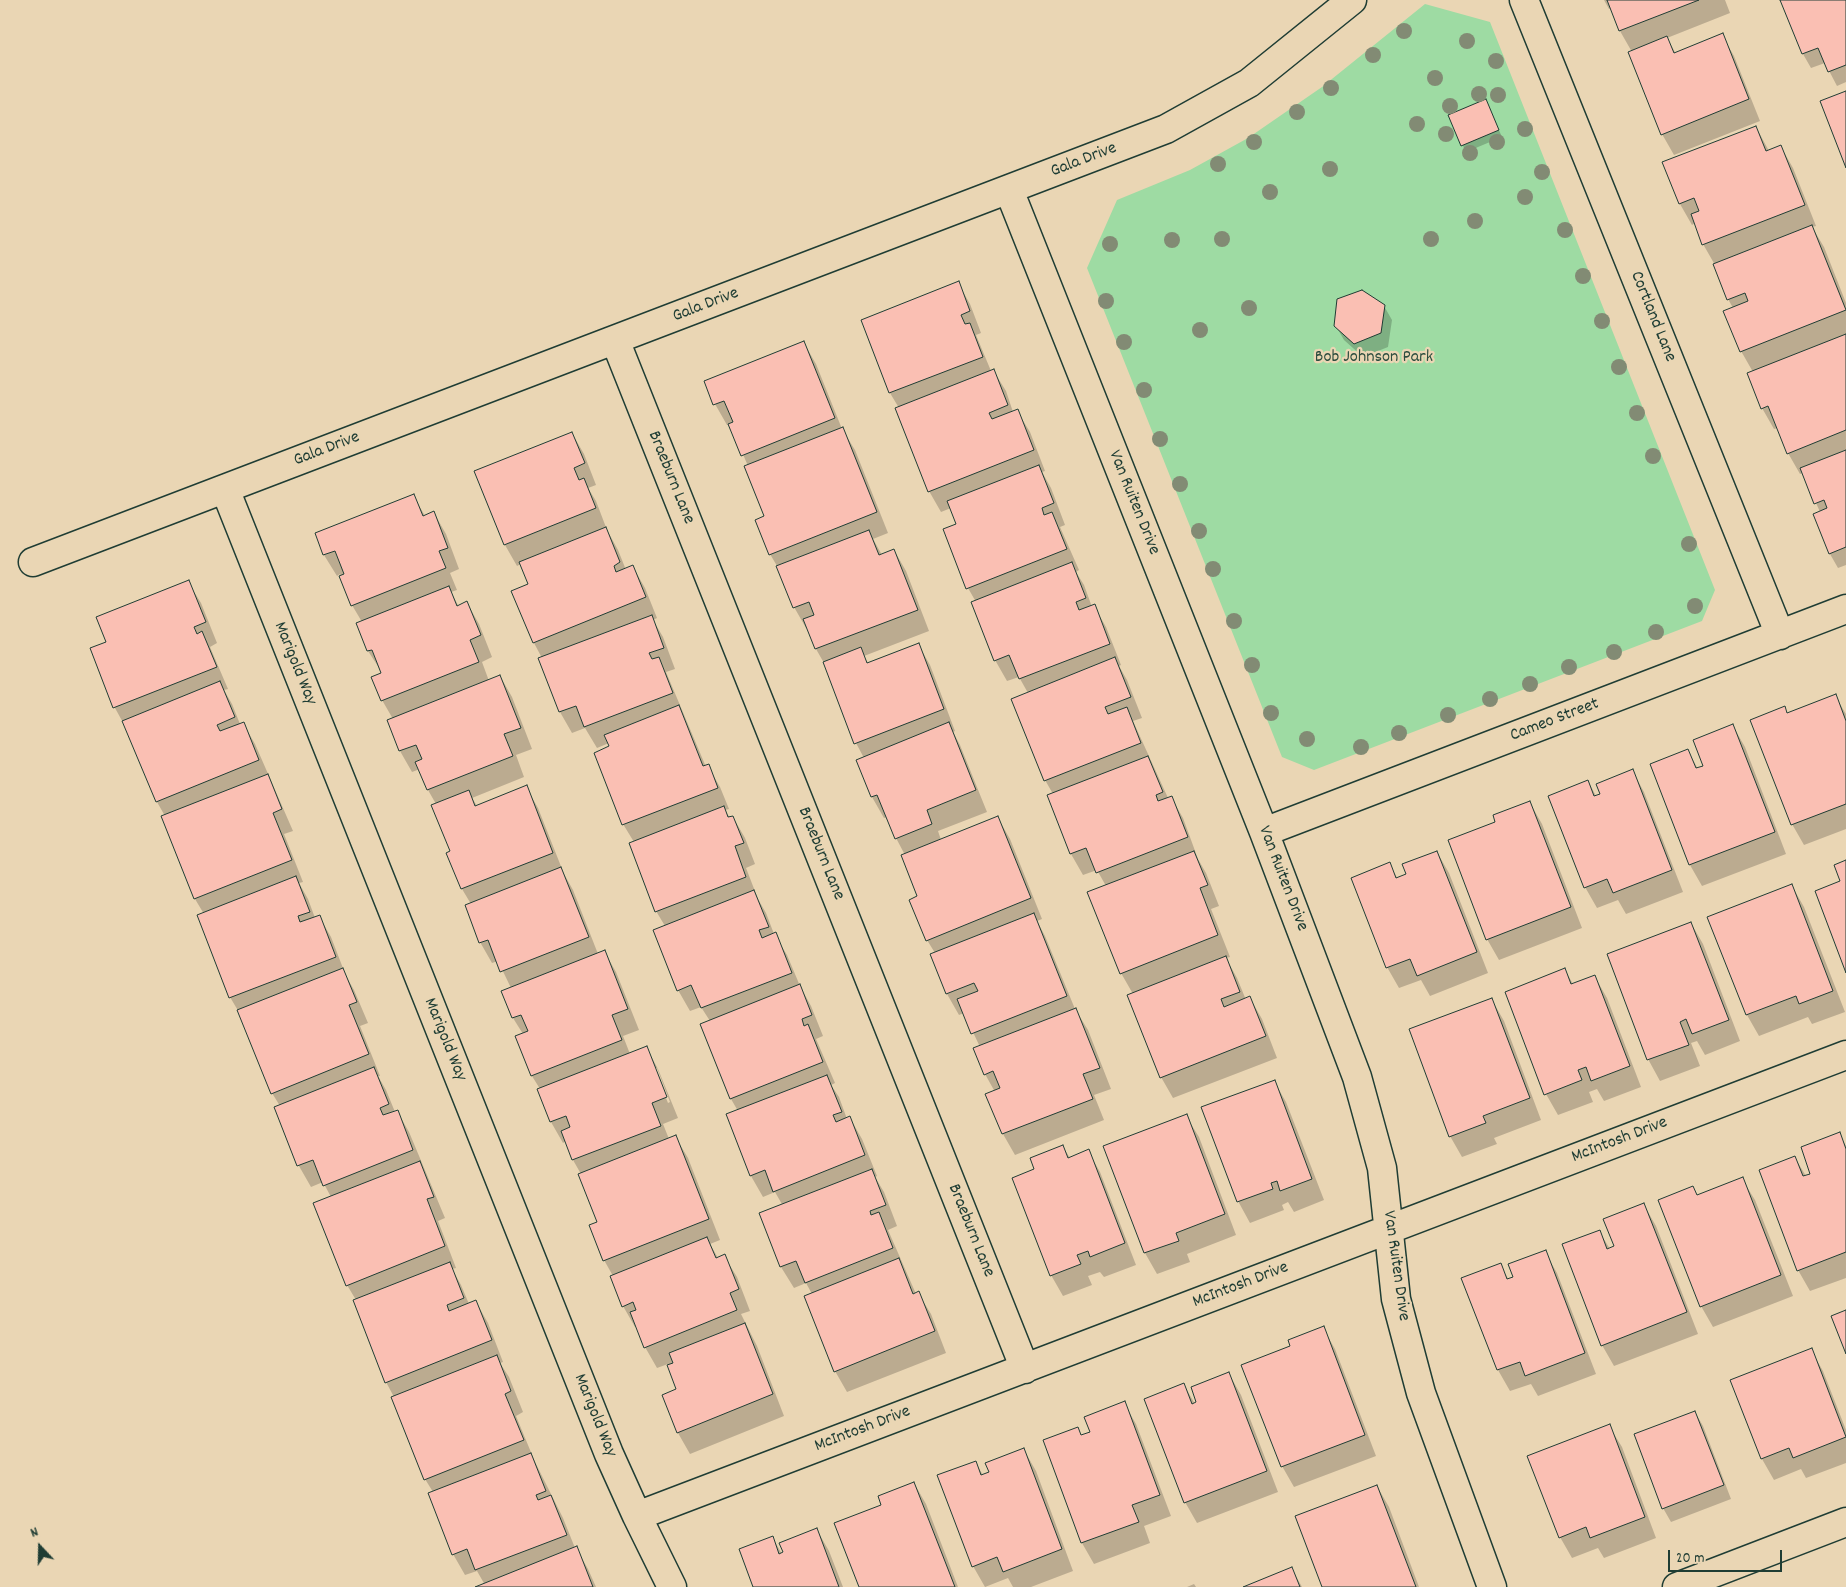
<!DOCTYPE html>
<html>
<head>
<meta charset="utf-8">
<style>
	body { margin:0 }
	#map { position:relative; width:1846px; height:1587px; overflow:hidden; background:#ead6b4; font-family:Dekko,sans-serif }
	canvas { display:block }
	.north { position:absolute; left:15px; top:1522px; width:50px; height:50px; -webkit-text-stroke:4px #ead6b4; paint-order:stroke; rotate:339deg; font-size:14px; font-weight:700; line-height:20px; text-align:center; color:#1f3d34 }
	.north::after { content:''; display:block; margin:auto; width:18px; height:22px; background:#1f3d34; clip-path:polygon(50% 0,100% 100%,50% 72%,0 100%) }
	.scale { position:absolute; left:1668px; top:1550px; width:114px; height:22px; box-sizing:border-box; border:2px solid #1f3d34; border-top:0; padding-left:6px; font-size:15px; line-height:18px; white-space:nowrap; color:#1f3d34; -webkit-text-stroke:4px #ead6b4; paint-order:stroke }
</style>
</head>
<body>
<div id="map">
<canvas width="1846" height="1587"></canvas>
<div class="north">N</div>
<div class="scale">20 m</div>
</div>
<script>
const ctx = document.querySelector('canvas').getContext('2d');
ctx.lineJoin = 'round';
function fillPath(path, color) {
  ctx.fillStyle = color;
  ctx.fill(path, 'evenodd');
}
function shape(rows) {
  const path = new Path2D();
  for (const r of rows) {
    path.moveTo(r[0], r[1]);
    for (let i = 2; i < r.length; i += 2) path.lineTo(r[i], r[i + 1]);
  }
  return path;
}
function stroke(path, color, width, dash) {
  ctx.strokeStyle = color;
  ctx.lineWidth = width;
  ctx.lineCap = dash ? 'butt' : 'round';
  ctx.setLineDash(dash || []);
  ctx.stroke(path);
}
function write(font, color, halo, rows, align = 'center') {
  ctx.font = font + ' Dekko,sans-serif';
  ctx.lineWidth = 4.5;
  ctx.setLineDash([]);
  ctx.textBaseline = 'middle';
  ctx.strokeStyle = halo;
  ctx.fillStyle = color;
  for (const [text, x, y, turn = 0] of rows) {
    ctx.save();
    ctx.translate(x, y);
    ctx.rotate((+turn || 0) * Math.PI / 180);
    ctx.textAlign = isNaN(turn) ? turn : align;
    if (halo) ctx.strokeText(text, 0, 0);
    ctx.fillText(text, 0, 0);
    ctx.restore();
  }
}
fillPath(shape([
	[1425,4,1490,22,1715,590,1702,621,1314,770,1282,757,1087,268,1117,200,1190,170,1248,138,1322,87]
]), '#9edba3');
fillPath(shape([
	[1604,0,1725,0,1730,13,1667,38,1676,54,1722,35,1734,56,1760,121,1674,155,1662,134,1632,52,1620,31,1611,8,1609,9],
	[1782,0,1846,0,1846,82,1837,86,1825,63,1811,68,1803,54],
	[1486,101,1502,137,1466,152,1449,116],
	[1756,127,1769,151,1781,147,1793,168,1816,226,1812,227,1824,247,1846,303,1846,565,1838,568,1830,554,1820,512,1803,473,1800,474,1788,453,1778,428,1774,429,1762,408,1753,372,1741,351,1733,308,1728,299,1715,265,1703,244,1695,223,1692,225,1680,204],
	[958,283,970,304,981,333,976,335,991,371,993,370,1006,391,1013,412,1017,411,1030,432,1045,471,1042,472,1051,488,1065,525,1060,527,1079,570,1076,572,1084,585,1092,607,1094,606,1106,627,1121,665,1119,666,1127,680,1142,718,1133,721,1168,798,1171,797,1183,818,1198,859,1206,873,1219,906,1211,909,1230,957,1226,958,1237,978,1246,1000,1250,998,1262,1019,1277,1058,1173,1098,1161,1077,1133,994,1121,973,1106,886,1097,870,1083,875,1071,854,1049,796,1053,794,1045,780,1028,693,1019,677,1007,681,995,660,976,602,968,588,957,525,951,508,941,512,929,491,899,408,890,393,862,320],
	[1384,306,1392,320,1388,347,1363,357,1344,340,1336,326],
	[804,343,816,364,842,429,855,450,888,533,873,539,882,555,894,550,906,571,929,631,864,656,868,663,918,644,930,665,955,731,953,732,960,745,987,812,938,831,941,840,998,818,1010,839,1042,919,1037,921,1045,936,1075,1009,1088,1030,1111,1089,1094,1095,1104,1120,1015,1155,1003,1134,987,1095,995,1092,985,1074,980,1047,964,1013,959,1015,947,994,935,953,927,940,919,896,905,855,896,838,887,817,884,818,872,797,858,760,864,758,856,743,824,663,816,649,808,628,806,628,794,607,780,571,770,554,766,517,748,466,730,424,727,425,715,404],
	[572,433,584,454,596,485,588,488,596,501,607,530,618,550,626,570,633,567,645,588,657,618,653,620,663,637,675,669,666,672,706,767,708,766,720,787,729,809,725,810,730,818,733,817,745,838,755,864,746,868,758,899,766,913,774,934,787,955,800,986,811,1006,823,1036,816,1039,835,1083,831,1085,839,1097,847,1119,850,1118,862,1139,877,1176,875,1177,884,1192,897,1226,888,1230,916,1294,918,1293,931,1314,946,1353,847,1392,835,1371,812,1294,806,1283,794,1288,781,1267,761,1214,783,1206,775,1192,763,1197,751,1176,727,1115,738,1111,731,1099,701,1025,710,1021,701,1007,690,1011,678,990,665,926,656,911,634,842,623,824,610,747,609,743,597,748,585,728,572,733,560,712,540,659,542,658,534,643,513,591,530,584,521,564,517,566,505,545,476,471],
	[413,495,425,516,434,513,446,534,459,569,450,573,457,590,451,592,459,607,467,603,479,624,492,657,482,662,489,681,500,676,512,697,532,749,516,755,524,777,472,798,477,806,526,787,538,808,564,874,573,890,598,954,604,951,616,972,639,1030,623,1036,630,1054,646,1047,658,1069,678,1118,663,1124,669,1139,675,1136,688,1158,720,1240,710,1244,718,1258,724,1256,737,1277,750,1311,741,1314,757,1346,784,1416,690,1454,678,1433,663,1396,678,1389,668,1364,657,1368,645,1347,637,1326,635,1327,623,1306,613,1276,604,1260,599,1223,581,1174,573,1160,566,1141,563,1143,551,1122,539,1090,540,1089,532,1076,523,1034,513,1018,503,991,511,988,498,961,492,963,480,942,471,904,462,889,436,804,428,790,420,769,412,772,400,751,388,721,393,719,382,700,383,674,368,651,358,624,362,622,352,605,340,574,337,576,324,555,316,533],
	[654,1068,657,1068,670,1102,668,1103],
	[188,582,201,603,217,643,210,647,228,689,224,690,232,704,240,724,243,723,255,744,293,831,284,834,303,882,299,883,308,899,315,918,319,916,331,937,346,976,354,990,368,1023,360,1026,380,1076,378,1076,386,1090,395,1112,397,1111,409,1132,445,1218,438,1221,456,1268,452,1269,461,1285,469,1304,476,1302,488,1323,503,1362,500,1363,509,1377,523,1412,516,1416,535,1462,563,1518,575,1548,576,1548,588,1569,596,1587,479,1587,485,1585,477,1571,465,1575,453,1554,433,1492,425,1479,392,1397,394,1397,386,1382,356,1300,347,1285,331,1197,323,1182,311,1187,299,1166,276,1108,280,1106,272,1093,240,1014,230,997,204,914,195,899,163,817,165,816,157,802,126,728,115,708,92,649,107,643],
	[1835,696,1846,714,1846,829,1804,845,1792,824,1784,708,1788,714],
	[1733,726,1745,747,1786,854,1702,886,1690,865,1652,764,1688,751,1698,769,1704,766],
	[1632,770,1644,792,1683,892,1626,914,1618,900,1597,908,1585,887,1588,781,1596,796,1602,794],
	[1530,803,1542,824,1582,928,1499,960,1487,939,1497,822],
	[1437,852,1449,873,1488,973,1430,996,1421,980,1399,988,1387,967,1389,864,1398,879,1408,875],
	[1792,886,1804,907,1845,1012,1812,1024,1808,1017,1759,1036,1747,1015,1709,918],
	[1691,923,1703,944,1740,1041,1705,1055,1697,1041,1691,1043,1700,1066,1660,1081,1648,1059],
	[1565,970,1573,984,1595,977,1607,998,1641,1087,1604,1101,1597,1089,1589,1092,1593,1102,1558,1115,1546,1094],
	[1492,1000,1504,1021,1541,1120,1494,1138,1497,1144,1462,1157,1450,1136],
	[1274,1081,1286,1102,1324,1200,1294,1212,1288,1202,1282,1205,1284,1210,1250,1223,1238,1201],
	[1186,1116,1199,1137,1236,1235,1187,1254,1190,1262,1157,1274,1145,1253,1104,1146],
	[1839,1134,1846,1146,1846,1278,1810,1291,1798,1270,1795,1158,1806,1176,1812,1174],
	[1063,1147,1070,1158,1088,1151,1100,1172,1136,1265,1104,1277,1100,1272,1088,1276,1092,1285,1063,1296,1051,1275],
	[1742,1179,1755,1200,1793,1296,1713,1327,1701,1306,1693,1187,1698,1196],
	[1644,1205,1656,1226,1698,1334,1614,1366,1602,1345,1599,1231,1610,1249,1615,1247],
	[1545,1252,1557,1273,1596,1374,1538,1396,1531,1384,1510,1391,1498,1370,1463,1279,1500,1265,1509,1280,1515,1277],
	[1323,1328,1335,1349,1376,1456,1294,1487,1282,1466,1292,1347],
	[1811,1350,1823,1371,1846,1430,1846,1463,1806,1478,1801,1469,1774,1480,1762,1459,1732,1380],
	[1229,1374,1241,1395,1278,1492,1197,1523,1185,1502,1184,1385,1195,1404],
	[1124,1403,1136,1424,1171,1516,1144,1526,1150,1543,1094,1564,1082,1543,1044,1441,1077,1428,1082,1436,1091,1433],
	[1695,1412,1703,1426,1731,1499,1671,1522,1663,1508],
	[1609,1426,1622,1447,1656,1538,1604,1558,1598,1548,1572,1558,1560,1537],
	[1024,1450,1036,1471,1073,1571,1031,1587,1013,1587,1008,1578,985,1587,973,1566,975,1462,983,1475,990,1473],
	[914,1483,926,1504,958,1587,861,1587,883,1505],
	[1377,1486,1389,1507,1419,1587,1323,1587],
	[817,1530,829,1551,843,1587,754,1587,772,1537,782,1554],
	[1292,1569,1302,1587,1246,1587],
	[1194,1584,1196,1587,1187,1587]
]), '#0003');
const building = shape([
	[1607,0,1699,0,1619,31,1607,0],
	[1780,0,1846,0,1846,65,1828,72,1818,48,1802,54,1780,0],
	[1723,33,1749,99,1661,135,1628,52,1667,36,1674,53,1723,33],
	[1846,91,1846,168,1820,101,1846,91],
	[1486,99,1499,130,1461,146,1448,115,1486,99],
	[1756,126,1766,151,1781,145,1805,205,1702,245,1691,214,1699,211,1694,198,1679,204,1662,162,1756,126],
	[1812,225,1846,310,1740,352,1723,311,1748,301,1745,293,1727,300,1713,264,1812,225],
	[959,281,970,311,961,315,965,324,970,323,983,357,889,393,861,320,959,281],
	[1362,290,1385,305,1381,333,1354,344,1334,326,1337,299,1362,290],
	[1846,334,1846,430,1787,454,1768,406,1761,409,1747,373,1846,334],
	[804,341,835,418,741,456,728,424,733,422,724,401,713,405,704,381,804,341],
	[994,369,1008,405,989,413,992,419,1018,409,1034,450,928,492,895,408,994,369],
	[843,427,877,512,769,555,755,520,764,516,744,466,843,427],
	[572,432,585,463,574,468,579,480,584,478,596,508,504,545,474,471,572,432],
	[1846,450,1846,547,1829,554,1813,514,1827,508,1824,500,1814,504,1800,468,1846,450],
	[1039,465,1054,503,1042,508,1044,515,1052,512,1067,549,966,589,943,529,956,524,947,501,1039,465],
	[414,494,423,516,434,511,448,548,439,551,446,568,351,606,339,576,344,574,335,551,323,555,315,533,414,494],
	[606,527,620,562,614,566,616,572,633,565,646,597,533,643,511,591,528,584,519,562,606,527],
	[869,530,879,555,894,549,918,610,815,649,803,619,814,615,809,602,793,608,776,566,869,530],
	[1072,562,1086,598,1076,602,1079,610,1095,604,1110,644,1019,679,1009,655,994,661,971,602,1072,562],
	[189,580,206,622,194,627,197,634,202,631,217,667,113,708,90,648,106,642,96,617,189,580],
	[449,586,457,606,467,601,481,635,470,640,479,662,381,701,371,677,381,673,372,650,367,651,356,623,449,586],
	[652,615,664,648,649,653,652,659,659,657,673,693,584,727,576,706,559,712,538,658,652,615],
	[919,643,944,709,854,744,823,662,861,647,867,663,919,643],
	[1115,657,1131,697,1105,707,1108,714,1127,707,1141,743,1044,781,1011,699,1115,657],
	[500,675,521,728,504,734,513,756,427,790,415,762,422,759,416,745,399,751,387,720,500,675],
	[220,681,235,717,217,725,220,731,244,722,259,760,156,802,122,721,220,681],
	[1836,694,1846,721,1846,804,1791,825,1750,720,1785,706,1787,713,1836,694],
	[679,705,703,766,709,764,718,788,622,825,594,753,609,746,604,735,679,705],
	[949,722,976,790,927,810,932,824,895,839,877,795,871,797,856,760,949,722],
	[1733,724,1775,832,1689,865,1650,764,1688,749,1696,768,1703,766,1693,740,1733,724],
	[1148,756,1163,792,1156,795,1158,801,1172,796,1188,837,1096,873,1086,848,1070,854,1047,795,1148,756],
	[1633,769,1672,870,1613,893,1607,879,1584,888,1548,796,1588,780,1594,796,1600,794,1596,784,1633,769],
	[268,774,282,809,273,813,292,860,194,899,161,816,268,774],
	[527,785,553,853,461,889,446,853,450,851,431,805,469,790,475,806,527,785],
	[1530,801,1571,907,1486,940,1448,840,1495,822,1493,815,1530,801],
	[724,806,728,817,733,816,744,843,735,846,746,877,655,912,629,843,724,806],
	[998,816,1031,898,926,941,909,900,917,896,901,855,998,816],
	[1194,851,1208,885,1200,888,1218,935,1120,974,1087,892,1194,851],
	[1437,851,1477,952,1417,976,1410,959,1386,968,1351,878,1390,862,1396,878,1406,874,1402,864,1437,851],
	[1846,860,1846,973,1815,891,1840,881,1834,865,1846,860],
	[561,867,589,937,500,972,488,940,479,943,465,905,561,867],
	[296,876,310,912,298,916,300,922,320,915,336,957,229,998,197,915,296,876],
	[1792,884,1833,991,1799,1004,1796,996,1746,1015,1707,917,1792,884],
	[754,890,769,927,759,930,762,938,776,932,792,973,701,1008,691,985,677,991,653,930,754,890],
	[1034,913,1067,996,971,1034,957,999,978,991,974,983,946,994,930,954,1034,913],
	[1691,922,1729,1020,1692,1034,1686,1019,1680,1022,1689,1045,1647,1060,1607,954,1691,922],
	[605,950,628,1009,612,1015,622,1040,531,1076,515,1036,528,1031,521,1015,512,1018,501,991,605,950],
	[1226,956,1240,992,1221,999,1224,1007,1250,996,1266,1036,1160,1078,1127,995,1226,956],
	[343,968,357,1002,349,1005,369,1054,271,1094,237,1010,343,968],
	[1565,968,1571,984,1595,975,1630,1066,1591,1081,1586,1067,1578,1070,1582,1080,1544,1095,1505,992,1565,968],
	[800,984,812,1015,802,1019,804,1026,808,1024,823,1062,730,1099,700,1024,800,984],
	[1492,998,1530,1098,1483,1116,1486,1123,1449,1137,1409,1029,1492,998],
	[1076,1008,1100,1068,1083,1074,1093,1099,1002,1134,985,1094,1000,1088,993,1071,984,1075,973,1048,1076,1008],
	[647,1046,667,1097,652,1103,661,1126,572,1160,561,1131,570,1127,566,1116,550,1122,537,1089,647,1046],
	[374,1067,389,1104,380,1108,383,1115,398,1110,413,1150,323,1186,313,1160,297,1166,274,1107,374,1067],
	[827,1075,842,1112,833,1115,836,1122,850,1116,865,1155,773,1192,765,1170,750,1176,726,1114,827,1075],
	[1275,1080,1312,1179,1280,1191,1277,1181,1271,1183,1273,1189,1237,1202,1201,1107,1275,1080],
	[1187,1114,1225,1214,1176,1233,1179,1241,1144,1253,1103,1146,1187,1114],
	[1840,1132,1846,1149,1846,1252,1797,1271,1759,1170,1795,1156,1803,1176,1810,1174,1801,1147,1840,1132],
	[676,1135,709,1219,603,1261,589,1225,597,1222,578,1174,676,1135],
	[1063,1145,1068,1158,1089,1149,1125,1243,1090,1257,1088,1251,1077,1255,1081,1264,1050,1276,1012,1178,1034,1169,1030,1158,1063,1145],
	[420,1161,434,1197,427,1199,445,1246,346,1286,313,1203,420,1161],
	[872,1169,886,1205,870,1211,871,1215,879,1212,893,1248,805,1283,796,1261,780,1267,759,1213,872,1169],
	[1743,1177,1781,1275,1700,1307,1658,1200,1693,1186,1697,1195,1743,1177],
	[1644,1203,1687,1312,1601,1346,1562,1244,1600,1230,1607,1249,1614,1246,1603,1219,1644,1203],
	[707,1237,716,1258,725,1254,739,1289,730,1293,737,1310,644,1348,630,1312,636,1310,633,1302,622,1307,610,1276,707,1237],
	[1546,1250,1585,1353,1525,1376,1520,1362,1497,1370,1461,1278,1501,1263,1507,1279,1513,1277,1508,1264,1546,1250],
	[899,1258,913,1294,919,1291,935,1331,834,1372,804,1296,899,1258],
	[450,1262,464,1298,447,1305,449,1311,476,1300,492,1340,385,1383,353,1300,450,1262],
	[1846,1310,1846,1354,1831,1316,1846,1310],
	[745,1323,773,1394,677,1433,662,1395,676,1389,667,1365,673,1363,669,1353,745,1323],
	[1324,1326,1365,1435,1281,1467,1241,1365,1290,1346,1288,1340,1324,1326],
	[1812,1348,1846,1437,1793,1458,1789,1448,1761,1459,1730,1380,1812,1348],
	[497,1355,511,1391,505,1394,524,1440,424,1480,391,1397,497,1355],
	[1229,1372,1267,1471,1184,1503,1144,1399,1184,1383,1192,1404,1196,1402,1191,1387,1229,1372],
	[1125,1401,1160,1495,1132,1505,1139,1522,1081,1543,1043,1440,1078,1427,1081,1435,1090,1432,1084,1417,1125,1401],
	[1695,1411,1724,1485,1662,1509,1634,1434,1695,1411],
	[1610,1424,1645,1517,1590,1538,1586,1527,1559,1538,1527,1456,1610,1424],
	[1024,1448,1062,1549,1003,1572,997,1557,972,1567,937,1475,976,1461,981,1475,989,1472,985,1463,1024,1448],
	[531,1453,546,1491,536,1495,538,1500,551,1495,567,1535,475,1570,467,1549,452,1555,428,1493,531,1453],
	[914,1482,955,1587,859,1587,834,1523,881,1505,878,1496,914,1482],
	[1377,1485,1416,1587,1322,1587,1295,1516,1377,1485],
	[817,1528,839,1587,753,1587,739,1549,773,1536,779,1554,783,1552,779,1543,817,1528],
	[577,1546,593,1587,475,1587,577,1546],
	[1292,1567,1300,1587,1243,1587,1292,1567]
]);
fillPath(building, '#fabfb3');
stroke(building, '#1f3d34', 1);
const street = shape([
	[1524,0,1780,635],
	[1009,190,1264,832,1357,1077,1382,1168,1396,1299,1421,1393,1492,1587],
	[615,340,1025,1369],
	[225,489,609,1454,637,1516,672,1587],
	[33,562,1166,129,1249,83,1352,0],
	[1264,832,1846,609],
	[637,1516,1846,1055],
	[1677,1587,1846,1522]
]);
stroke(street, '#1f3d34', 31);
stroke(street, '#ead6b4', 28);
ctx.fillStyle = '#828b74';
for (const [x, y] of [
	[1404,31],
	[1467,41],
	[1373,55],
	[1496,61],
	[1435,78],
	[1331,88],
	[1479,94],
	[1498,95],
	[1450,106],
	[1297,112],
	[1417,124],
	[1525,129],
	[1446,134],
	[1254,142],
	[1497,142],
	[1470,153],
	[1218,164],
	[1330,169],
	[1542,172],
	[1270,192],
	[1525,197],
	[1475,221],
	[1565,230],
	[1222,239],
	[1431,239],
	[1172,240],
	[1110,244],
	[1583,276],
	[1106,301],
	[1249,308],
	[1602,321],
	[1200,330],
	[1124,342],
	[1619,367],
	[1144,390],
	[1637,413],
	[1160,439],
	[1653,456],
	[1180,484],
	[1199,531],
	[1689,544],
	[1213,569],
	[1695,606],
	[1234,621],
	[1656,632],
	[1614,652],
	[1252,665],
	[1569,667],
	[1530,684],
	[1490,699],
	[1271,713],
	[1448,715],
	[1399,733],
	[1307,739],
	[1361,747]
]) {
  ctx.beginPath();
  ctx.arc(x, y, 8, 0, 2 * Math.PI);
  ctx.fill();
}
write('18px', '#1f3d34', '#ead6b4', [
	["Gala Drive",1084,161,-21],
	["Gala Drive",706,306,-21],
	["Cortland Lane",1652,317,68],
	["Gala Drive",327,450,-21],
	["Braeburn Lane",670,478,68],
	["Van Ruiten Drive",1133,503,68],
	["Marigold Way",294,664,68],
	["Cameo Street",1555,721,-21],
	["Braeburn Lane",820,854,68],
	["Van Ruiten Drive",1282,879,69],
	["Marigold Way",444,1040,68],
	["McIntosh Drive",1620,1141,-21],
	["Braeburn Lane",970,1231,68],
	["Van Ruiten Drive",1395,1266,82],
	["McIntosh Drive",1241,1286,-21],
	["Marigold Way",594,1416,68],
	["McIntosh Drive",863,1430,-21]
]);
write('18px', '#2c4d3f', '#ead6b4', [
	["Bob Johnson Park",1374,359]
]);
</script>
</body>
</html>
